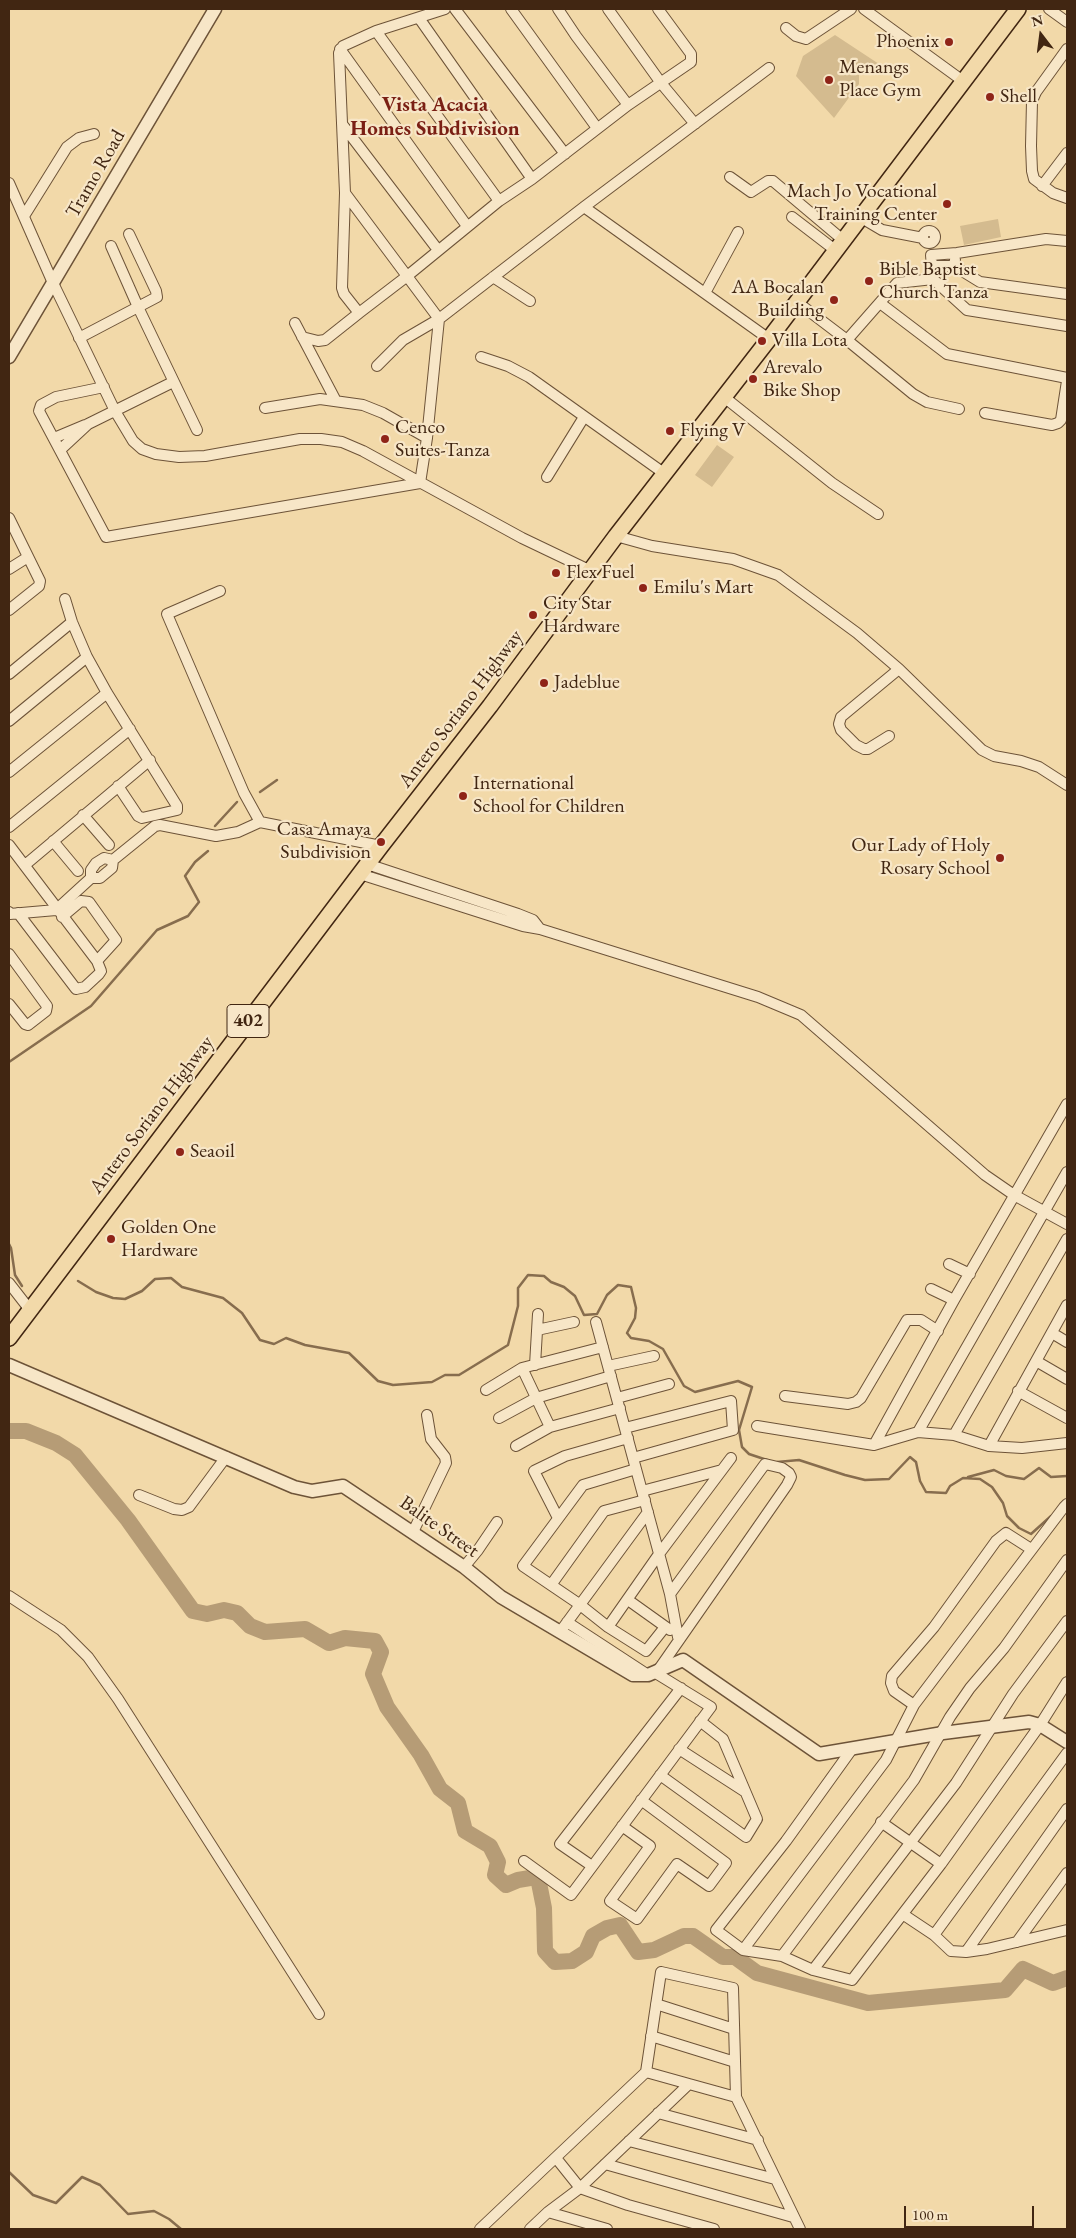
<!DOCTYPE html>
<html>
<head>
<meta charset="utf-8">
<style>
	body { margin:0 }
	#map { position:relative; width:1076px; height:2238px; overflow:hidden; background:#f2d9a9; font-family:"EB Garamond",serif }
	canvas { display:block }
	.frame { position:absolute; inset:0; border:10px solid #412612; pointer-events:none }
	.north { position:absolute; left:1016px; top:10px; width:50px; height:50px; -webkit-text-stroke:4px #f7e6c7; paint-order:stroke; rotate:345deg; font-size:14px; font-weight:700; line-height:20px; text-align:center; color:#412612 }
	.north::after { content:''; display:block; margin:auto; width:18px; height:22px; background:#412612; clip-path:polygon(50% 0,100% 100%,50% 72%,0 100%) }
	.scale { position:absolute; left:904px; top:2206px; width:130px; height:22px; box-sizing:border-box; border:2px solid #412612; border-top:0; padding-left:6px; font-size:15px; line-height:18px; white-space:nowrap; color:#412612; -webkit-text-stroke:4px #f7e6c7; paint-order:stroke }
</style>
</head>
<body>
<div id="map">
<canvas width="1076" height="2238"></canvas>
<div class="frame"></div>
<div class="north">N</div>
<div class="scale">100 m</div>
</div>
<script>
const ctx = document.querySelector('canvas').getContext('2d');
ctx.lineJoin = 'round';
function fillPath(path, color) {
  ctx.fillStyle = color;
  ctx.fill(path, 'evenodd');
}
function shape(rows) {
  const path = new Path2D();
  for (const r of rows) {
    if (r.length === 3) {
      path.moveTo(r[0] + r[2], r[1]);
      path.arc(r[0], r[1], r[2], 0, 2 * Math.PI);
      continue;
    }
    path.moveTo(r[0], r[1]);
    for (let i = 2; i < r.length; i += 2) path.lineTo(r[i], r[i + 1]);
  }
  return path;
}
function stroke(path, color, width, dash) {
  ctx.strokeStyle = color;
  ctx.lineWidth = width;
  ctx.lineCap = dash ? 'butt' : 'round';
  ctx.setLineDash(dash || []);
  ctx.stroke(path);
}
function write(font, color, halo, rows, align = 'center') {
  ctx.font = font + ' "EB Garamond",serif';
  ctx.lineWidth = 4.5;
  ctx.setLineDash([]);
  ctx.textBaseline = 'middle';
  ctx.strokeStyle = halo;
  ctx.fillStyle = color;
  for (const [text, x, y, turn = 0] of rows) {
    ctx.save();
    ctx.translate(x, y);
    ctx.rotate((+turn || 0) * Math.PI / 180);
    ctx.textAlign = isNaN(turn) ? turn : align;
    if (halo) ctx.strokeText(text, 0, 0);
    ctx.fillText(text, 0, 0);
    ctx.restore();
  }
}
fillPath(shape([
	[835,35,879,64,859,71,859,84,834,118,796,76,803,56],
	[998,219,1001,237,964,245,960,226],
	[717,445,734,457,712,487,695,475]
]), '#d4bb8f');
stroke(shape([
	[260,792,277,780],
	[215,826,237,802],
	[9,1062,91,1006,157,930,188,916,199,902,185,876,195,862,208,851],
	[9,1244,11,1248,15,1275,22,1286],
	[78,1281,96,1292,113,1298,125,1299,142,1291,155,1279,171,1278,182,1287,223,1298,242,1313,260,1340,274,1344,286,1338,305,1345,349,1353,378,1381,393,1385,432,1382,445,1375,459,1375,508,1345,518,1306,518,1288,528,1275,544,1276,551,1282,564,1287,575,1296,584,1315,597,1314,607,1295,618,1285,631,1287,636,1308,635,1318,627,1333,631,1338,649,1341,663,1349,684,1386,695,1392,738,1381,752,1387,739,1430,742,1447,749,1454,767,1460],
	[777,1462,799,1460,845,1475,865,1480,889,1479,910,1457,916,1462,920,1481,926,1492,946,1493,950,1486,963,1478,980,1479,992,1487,1003,1503,1007,1516,1019,1528,1031,1534,1051,1516],
	[968,1477,994,1470,1006,1476,1024,1479,1039,1468,1051,1477,1067,1476],
	[9,2172,33,2195,56,2203,82,2177,100,2185,128,2214,154,2211,169,2219,181,2229]
]), '#876d4e', 2.5);
stroke(shape([
	[9,1431,26,1431,56,1443,75,1455,128,1520,193,1611,207,1614,224,1610,237,1613,250,1626,265,1632,305,1629,329,1643,345,1638,375,1641,381,1652,373,1674,387,1707,421,1755,440,1789,458,1803,465,1831,490,1846,498,1862,495,1875,506,1885,518,1880,536,1877,539,1883,544,1908,545,1951,555,1962,572,1961,586,1952,593,1936,607,1928,620,1925,638,1952,654,1950,684,1936,693,1936,723,1957,735,1957,757,1973,868,2003,1005,1990,1023,1969,1053,1983,1067,1978]
]), '#b69c76', 16);
const minor = shape([
	[445,9,376,31,343,46,339,53,345,193,439,319,584,207,769,68],
	[455,9,565,154],
	[511,9,597,128],
	[558,9,576,36,628,105],
	[608,9,661,83,695,124],
	[864,9,963,81],
	[1049,9,1067,22],
	[419,18,532,179],
	[786,28,796,36,806,39,851,9],
	[376,31,499,201],
	[340,49,467,226],
	[1067,49,1036,92,1032,101,1031,146,1032,171,1034,179,1053,193,1067,198],
	[342,124,438,250],
	[730,177,751,192,768,181,773,181,843,240],
	[9,183,53,283,115,411,133,441,142,449,156,454,179,457,205,456,300,439,321,439,342,442,363,451,522,538,591,571],
	[1042,186,1067,153],
	[345,193,342,288,344,294,359,313,406,277,499,201,532,179,628,105,691,62,691,54,658,9],
	[584,207,769,339],
	[24,216,67,147,79,138,94,134],
	[792,217,835,250],
	[860,217,882,230,923,238],
	[929,237,6],
	[111,246,138,307,197,430],
	[933,266,954,266,955,260],
	[954,266,980,282,1067,294],
	[493,277,530,301],
	[933,279,967,310,1067,326],
	[705,293,738,232],
	[797,302,847,340,913,394,927,402,959,409],
	[880,303,947,354,1067,378],
	[295,323,336,401],
	[302,337,318,341,325,340,359,313],
	[79,338,157,297,156,291,129,234],
	[847,340,897,283,933,279,931,255,957,253,1046,239,1067,241],
	[481,357,508,366,529,377,665,474],
	[377,366,403,340,439,319],
	[104,387,56,397,41,405,39,411,106,537,420,483,427,438,439,319],
	[724,397,832,483,878,514],
	[265,408,320,399,363,405,383,413,427,438],
	[985,413,1052,425,1058,423,1061,420,1067,381],
	[54,438,85,425],
	[60,450,88,424,173,382],
	[547,477,584,417],
	[9,518,40,581,39,586,9,610],
	[616,536,652,546,733,559,778,575,857,633,899,669,982,750,994,756,1021,761,1039,767,1067,785],
	[9,569,28,557],
	[220,591,167,614,244,793,260,822,381,846],
	[65,599,72,622,87,657,107,693,177,806,177,810,142,818,138,816,118,786],
	[9,674,72,622],
	[9,721,87,657],
	[889,736,868,749,864,749,856,745,841,730,839,724,841,717,899,669],
	[9,772,107,693],
	[83,815,109,845],
	[9,827,130,729],
	[53,841,78,871],
	[9,845,97,961,101,971,99,974,85,987,76,989,18,913],
	[367,864,518,914,533,920,540,929],
	[25,865,150,760],
	[360,874,523,926,540,929,758,997,801,1015,985,1175,1014,1195,1067,1224],
	[91,878,100,878,112,868,113,860],
	[9,912,10,914,56,910,91,878,91,870,96,863,104,858,113,860,155,826,160,825,216,836,238,832,260,822],
	[62,917,81,901,89,902,116,940,97,961],
	[9,954,47,1006,46,1011,28,1025,25,1024,9,1004],
	[949,1264,970,1274],
	[9,1283,30,1310],
	[931,1289,954,1300],
	[596,1322,670,1594,678,1637],
	[537,1330,574,1322],
	[1052,1333,1067,1342],
	[1036,1361,1067,1379],
	[535,1365,538,1314],
	[608,1366,654,1356],
	[522,1368,550,1427],
	[486,1390,522,1368,603,1347],
	[1018,1391,1067,1418],
	[785,1396,848,1404,856,1402,861,1398,907,1320,921,1320,938,1331],
	[617,1398,669,1384],
	[499,1418,536,1398,611,1376],
	[757,1426,874,1445,918,1432,954,1435,989,1446,1022,1448,1067,1443],
	[625,1428,731,1401,733,1430,633,1458],
	[918,1432,1067,1172],
	[954,1435,1067,1239],
	[874,1445,954,1300,1067,1104],
	[516,1446,550,1427,620,1408],
	[989,1446,1067,1305],
	[636,1469,583,1485,523,1566,579,1604,608,1627,646,1651,665,1627],
	[642,1491,722,1470],
	[139,1495,174,1509,182,1510,189,1507,226,1457],
	[558,1518,534,1471,565,1456,628,1438],
	[413,1532,446,1463,445,1457,431,1439,427,1415],
	[464,1567,478,1550,497,1522],
	[551,1585,604,1511,645,1500],
	[9,1596,61,1630,88,1657,118,1699,319,2014],
	[628,1600,670,1630],
	[567,1622,648,1675],
	[608,1627,659,1554,731,1458],
	[560,1632,648,1512],
	[659,1669,787,1485,791,1477,789,1473,782,1468,765,1464,670,1594],
	[914,1705,894,1691,891,1683,892,1676,934,1627,996,1541,1006,1533,1031,1549],
	[679,1749,744,1791],
	[852,1749,786,1841,716,1930,743,1950,782,1956,813,1970,852,1980,941,1864,1040,1725,1067,1682],
	[660,1775,746,1837,757,1819,723,1739,700,1721],
	[881,1822,941,1864],
	[622,1826,650,1846,610,1901,637,1919,677,1864,709,1886,726,1863,641,1800],
	[524,1861,571,1895,711,1707,654,1672],
	[592,1866,560,1844,681,1688],
	[904,1915,934,1935,951,1951,966,1952,1067,1809],
	[934,1935,1067,1753],
	[1017,1942,1067,1873],
	[743,1950,886,1760,914,1705,1064,1507,1067,1504],
	[966,1952,987,1949,1067,1930],
	[782,1956,914,1780,950,1717,970,1688,1004,1648,1067,1560],
	[813,1970,956,1783,1013,1694,1067,1621],
	[656,2004,734,2029],
	[651,2036,735,2062],
	[646,2072,661,1972,733,1988,736,2097],
	[658,2113,758,2140],
	[629,2141,775,2179],
	[556,2158,580,2188,628,2205,714,2229],
	[605,2164,793,2217],
	[480,2229,646,2072,689,2084],
	[530,2229,548,2212],
	[607,2229,548,2212,580,2188,689,2084,736,2097,800,2229]
]);
const tertiary = shape([
	[9,357,215,9],
	[9,1365,294,1487,312,1491,343,1486,464,1567,501,1597,633,1675,648,1675,683,1660,819,1754,943,1733,1029,1722,1040,1725,1067,1742]
]);
const primary = shape([
	[9,1338,381,846,490,706,616,536,769,339,1018,9]
]);
stroke(minor, '#6d5338', 12);
stroke(tertiary, '#6d5338', 15);
stroke(primary, '#412612', 18);
stroke(minor, '#f7e6c7', 10);
stroke(tertiary, '#f7e6c7', 12);
stroke(primary, '#f2d9a9', 15);
for (const [x, y, r, color] of [
	[949,42,5,"#8f2418"],
	[829,80,5,"#8f2418"],
	[990,97,5,"#8f2418"],
	[947,204,5,"#8f2418"],
	[869,281,5,"#8f2418"],
	[834,300,5,"#8f2418"],
	[762,341,5,"#8f2418"],
	[753,379,5,"#8f2418"],
	[670,431,5,"#8f2418"],
	[385,439,5,"#8f2418"],
	[556,573,5,"#8f2418"],
	[643,588,5,"#8f2418"],
	[533,615,5,"#8f2418"],
	[544,683,5,"#8f2418"],
	[463,796,5,"#8f2418"],
	[381,842,5,"#8f2418"],
	[1000,858,5,"#8f2418"],
	[180,1152,5,"#8f2418"],
	[111,1239,5,"#8f2418"]
]) {
  const dot = new Path2D();
  dot.arc(x, y, r, 0, 2 * Math.PI);
  ctx.fillStyle = color;
  ctx.fill(dot);
  stroke(dot, '#f7e6c7', 2);
}
for (const [x, y, w] of [
	[248,1021,42]
]) {
  const box = new Path2D();
  box.roundRect(x - w / 2, y - 16.5, w, 33, 4);
  ctx.fillStyle = '#f7e6c7';
  ctx.fill(box);
  stroke(box, '#412612', 1);
}
write('bold 19px', '#412612', null, [
	["402",248,1021]
]);
write('20px', '#412612', '#f7e6c7', [
	["Phoenix",939,42,"right"],
	["Menangs",839,68],
	["Place Gym",839,91],
	["Shell",1000,97],
	["Mach Jo Vocational",937,192,"right"],
	["Training Center",937,215,"right"],
	["Bible Baptist",879,270],
	["Church Tanza",879,293],
	["AA Bocalan",824,288,"right"],
	["Building",824,311,"right"],
	["Villa Lota",772,341],
	["Arevalo",763,368],
	["Bike Shop",763,391],
	["Cenco",395,428],
	["Suites-Tanza",395,451],
	["Flying V",680,431],
	["Flex Fuel",566,573],
	["Emilu's Mart",653,588],
	["City Star",543,604],
	["Hardware",543,627],
	["Jadeblue",554,683],
	["International",473,784],
	["School for Children",473,807],
	["Casa Amaya",371,830,"right"],
	["Subdivision",371,853,"right"],
	["Our Lady of Holy",990,846,"right"],
	["Rosary School",990,869,"right"],
	["Seaoil",190,1152],
	["Golden One",121,1228],
	["Hardware",121,1251]
], 'left');
write('20px', '#412612', '#f7e6c7', [
	["Tramo Road",96,174,-60],
	["Antero Soriano Highway",461,709,-53],
	["Antero Soriano Highway",152,1115,-53],
	["Balite Street",439,1527,35]
]);
write('bold 21px', '#7a1f14', '#f7e6c7', [
	["Vista Acacia",435,105],
	["Homes Subdivision",435,129]
]);
</script>
</body>
</html>
